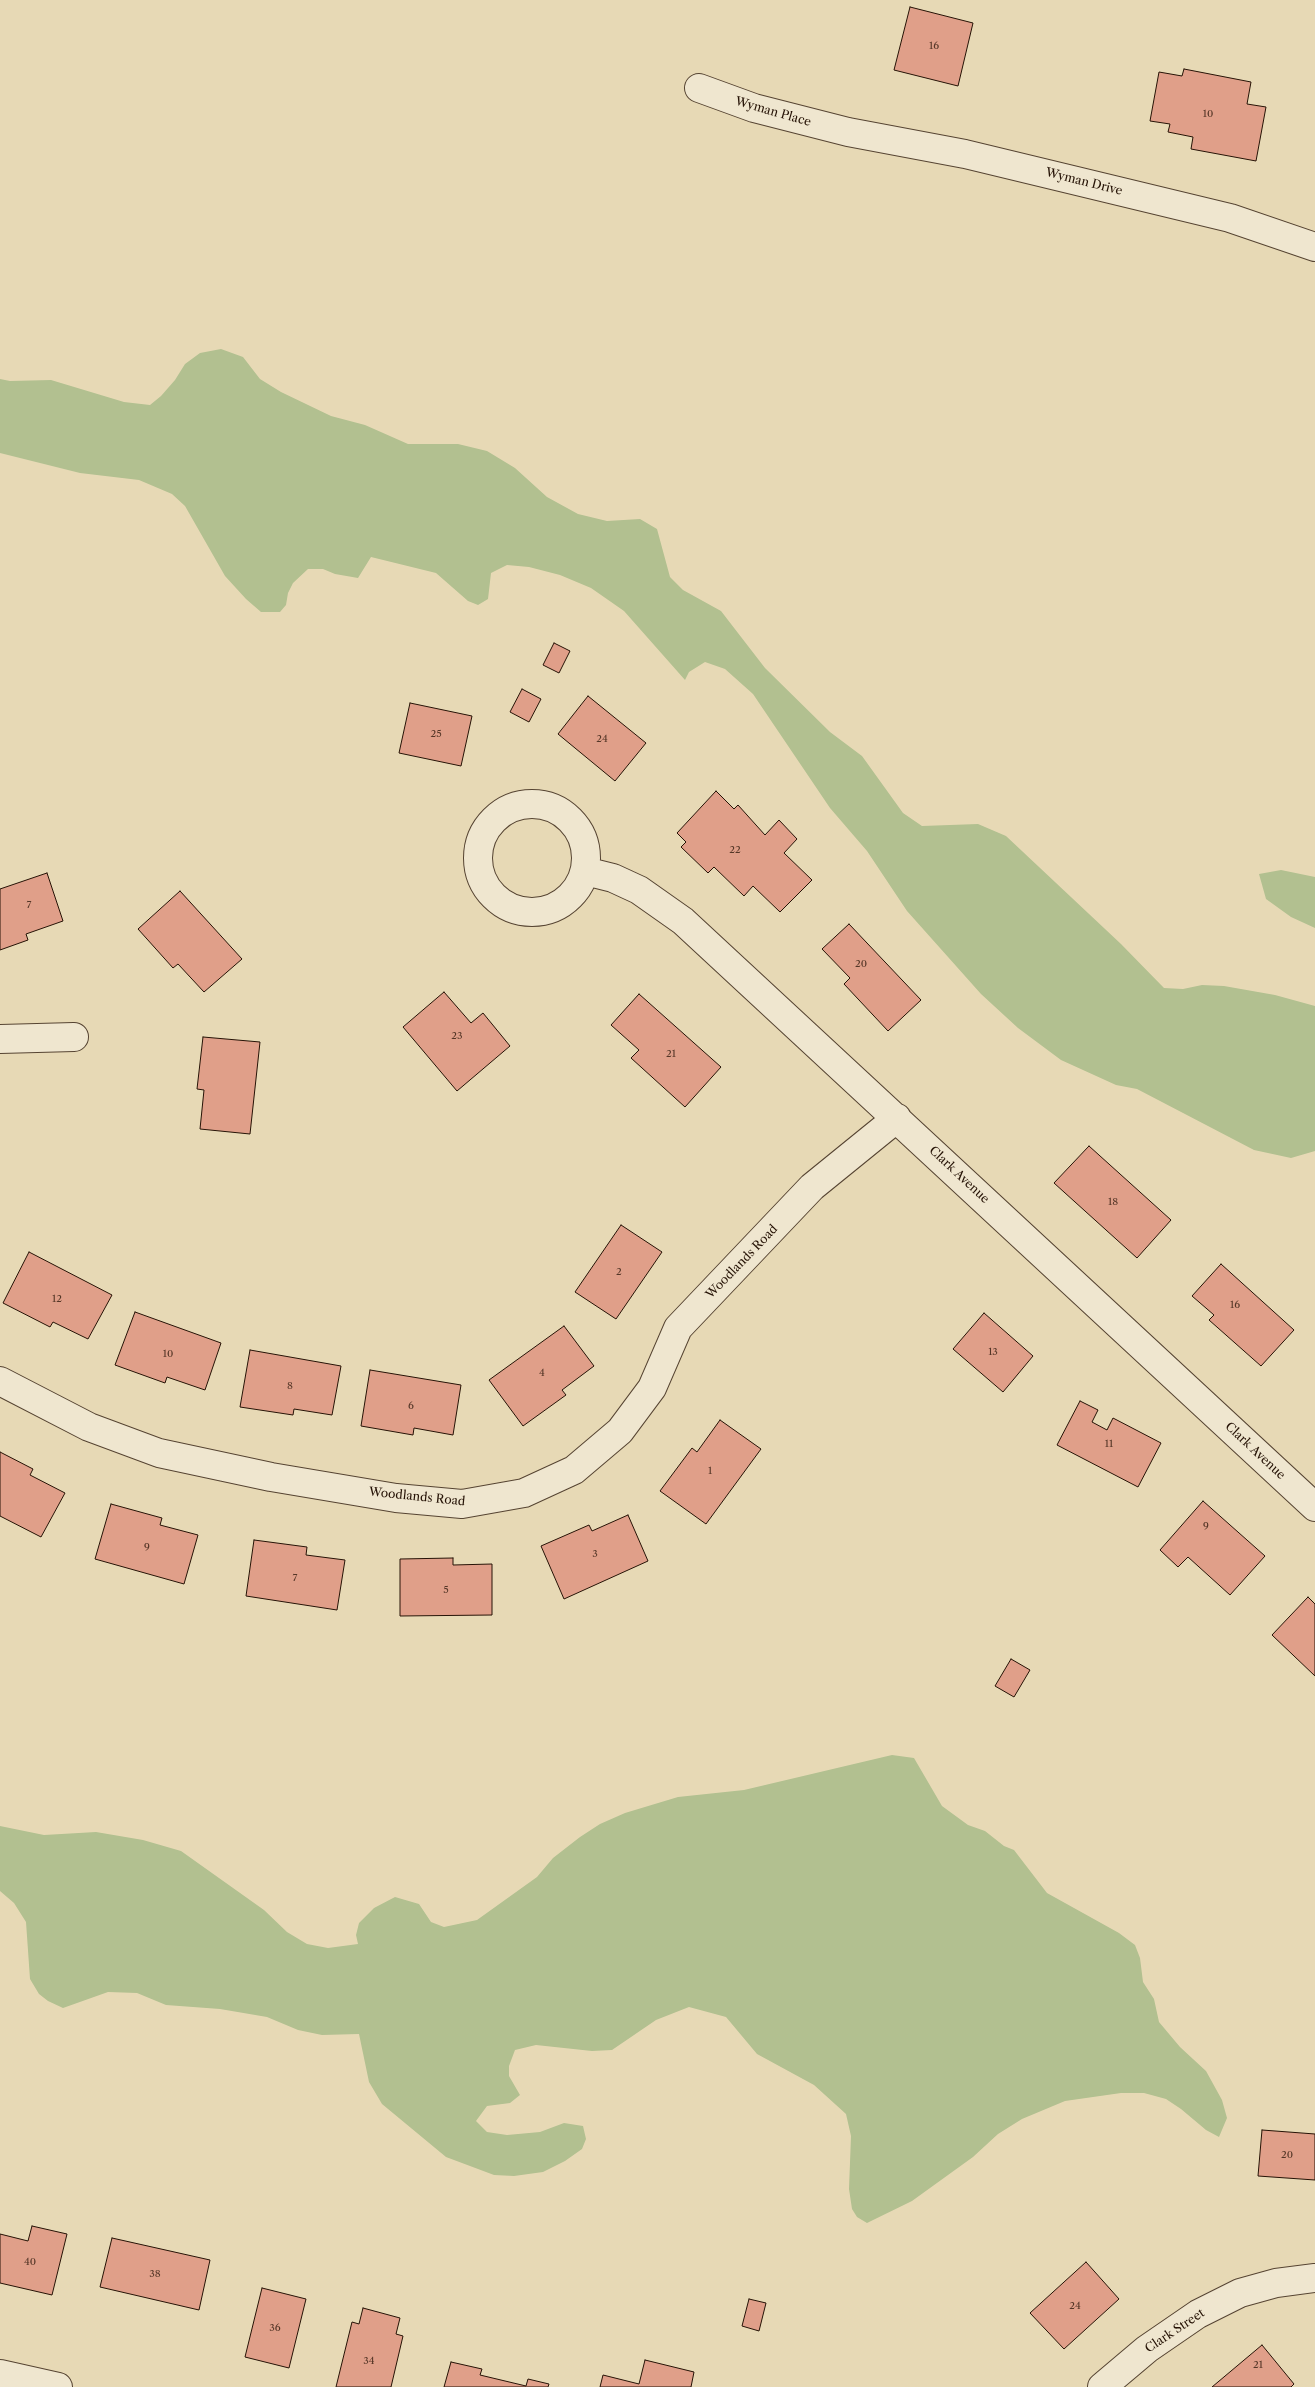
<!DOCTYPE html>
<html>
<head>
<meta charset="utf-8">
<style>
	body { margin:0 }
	canvas { display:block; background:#e7d9b5 }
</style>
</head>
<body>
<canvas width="1315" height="2387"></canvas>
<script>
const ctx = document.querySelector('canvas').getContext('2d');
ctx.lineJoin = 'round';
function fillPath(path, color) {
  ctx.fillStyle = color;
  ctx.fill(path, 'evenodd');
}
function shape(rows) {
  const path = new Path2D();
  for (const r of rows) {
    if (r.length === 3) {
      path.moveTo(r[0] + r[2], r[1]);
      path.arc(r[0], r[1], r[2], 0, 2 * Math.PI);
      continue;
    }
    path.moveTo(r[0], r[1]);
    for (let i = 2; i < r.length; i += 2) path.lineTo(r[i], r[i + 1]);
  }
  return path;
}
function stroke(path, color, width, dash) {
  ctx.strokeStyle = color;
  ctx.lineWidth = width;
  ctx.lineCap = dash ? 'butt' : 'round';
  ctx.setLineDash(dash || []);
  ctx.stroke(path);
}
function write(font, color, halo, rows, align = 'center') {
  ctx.font = font + ' "Libre Caslon Text",serif';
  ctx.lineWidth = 4;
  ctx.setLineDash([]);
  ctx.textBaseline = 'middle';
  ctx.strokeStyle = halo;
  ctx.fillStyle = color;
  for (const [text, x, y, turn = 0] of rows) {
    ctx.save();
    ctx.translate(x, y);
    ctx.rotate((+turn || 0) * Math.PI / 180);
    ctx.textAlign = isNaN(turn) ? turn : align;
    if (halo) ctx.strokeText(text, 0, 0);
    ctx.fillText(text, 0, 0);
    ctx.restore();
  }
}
fillPath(shape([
	[221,349,243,357,260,379,281,392,331,416,365,425,408,444,458,444,487,451,515,468,547,497,578,514,607,521,640,519,657,529,670,577,683,590,721,611,765,668,830,732,862,756,903,813,922,826,978,824,1006,836,1121,944,1164,988,1183,989,1202,985,1224,986,1275,995,1315,1006,1315,1151,1291,1158,1254,1150,1137,1089,1116,1085,1061,1060,1018,1028,981,994,907,911,867,851,830,808,753,694,725,669,705,662,689,672,685,680,624,611,591,588,560,575,529,567,507,565,491,573,488,599,478,605,468,601,436,573,371,557,358,578,335,574,323,569,308,569,293,583,288,593,286,605,280,612,261,612,246,599,225,576,185,506,172,494,139,480,80,473,0,453,0,379,10,381,51,380,124,402,150,405,161,396,175,380,185,364,200,353],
	[1281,870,1315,877,1315,928,1291,917,1266,899,1259,874],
	[892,1755,914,1758,942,1806,968,1825,985,1831,1004,1846,1014,1850,1047,1893,1119,1933,1135,1945,1140,1958,1143,1982,1154,1999,1159,2022,1180,2047,1206,2071,1222,2100,1227,2118,1219,2137,1206,2130,1181,2109,1166,2099,1144,2093,1121,2093,1065,2101,1022,2119,998,2134,973,2157,912,2201,867,2223,857,2217,852,2209,849,2189,851,2136,846,2114,814,2085,757,2054,726,2017,689,2007,656,2020,612,2050,592,2051,536,2045,515,2050,509,2066,509,2076,520,2095,510,2103,487,2106,476,2121,487,2132,507,2135,540,2132,564,2123,583,2126,586,2139,582,2149,565,2161,543,2172,514,2176,494,2175,446,2157,382,2104,369,2082,359,2034,322,2035,298,2030,267,2017,220,2009,166,2005,137,1993,108,1992,63,2008,48,2001,39,1994,30,1979,26,1922,14,1903,0,1891,0,1826,44,1835,96,1832,143,1840,181,1851,264,1910,287,1932,307,1944,328,1948,358,1944,356,1935,359,1923,374,1908,395,1897,419,1904,431,1922,444,1927,477,1920,537,1877,553,1858,580,1837,600,1824,625,1813,678,1797,744,1790]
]), '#b2c090');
const building = shape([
	[910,7,973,23,958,86,894,70,910,7],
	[1184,69,1251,82,1247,104,1266,107,1256,161,1191,149,1193,137,1168,132,1170,124,1150,121,1159,72,1182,76,1184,69],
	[554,643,570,651,559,673,543,665,554,643],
	[522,689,541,699,529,722,510,712,522,689],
	[588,696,646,743,615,781,558,734,588,696],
	[410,703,472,716,461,766,399,753,410,703],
	[716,791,734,809,738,805,765,835,779,820,797,839,784,853,812,880,780,912,753,886,744,896,714,867,708,873,681,847,686,842,677,833,716,791],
	[47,873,63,921,26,934,28,940,0,950,0,889,47,873],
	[180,891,242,959,204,992,178,964,173,968,138,929,180,891],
	[849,924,921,1000,888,1031,844,984,850,978,822,949,849,924],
	[444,992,471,1023,483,1013,510,1046,457,1091,403,1027,444,992],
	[639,994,721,1067,685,1107,631,1058,639,1050,611,1025,639,994],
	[203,1037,260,1042,250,1134,200,1129,204,1090,197,1089,203,1037],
	[1089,1146,1171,1220,1137,1258,1054,1183,1089,1146],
	[621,1225,662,1252,616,1319,575,1292,621,1225],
	[29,1252,112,1295,88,1339,53,1322,50,1327,3,1303,29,1252],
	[1221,1264,1294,1330,1261,1366,1209,1320,1214,1315,1192,1296,1221,1264],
	[135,1312,221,1343,205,1390,167,1377,165,1383,115,1365,135,1312],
	[984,1313,1033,1356,1003,1392,953,1349,984,1313],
	[564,1326,594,1366,562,1390,566,1395,523,1426,489,1380,564,1326],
	[250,1350,341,1366,332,1415,294,1409,293,1415,240,1407,250,1350],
	[370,1370,461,1385,453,1435,414,1428,413,1435,361,1426,370,1370],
	[1080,1401,1098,1410,1092,1422,1107,1430,1113,1418,1161,1443,1138,1487,1057,1445,1080,1401],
	[720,1420,761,1449,706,1524,660,1491,692,1448,697,1452,720,1420],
	[0,1452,33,1469,30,1475,65,1493,41,1537,0,1516,0,1452],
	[1203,1501,1265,1556,1230,1595,1188,1557,1178,1567,1160,1550,1203,1501],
	[111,1504,162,1518,160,1525,198,1535,184,1584,95,1559,111,1504],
	[628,1515,648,1561,564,1599,541,1546,589,1525,592,1531,628,1515],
	[254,1540,307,1547,306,1555,345,1560,337,1610,246,1596,254,1540],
	[453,1558,453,1565,492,1564,492,1615,400,1616,400,1559,453,1558],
	[1308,1597,1315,1604,1315,1676,1272,1635,1308,1597],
	[1011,1659,1030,1670,1014,1697,995,1686,1011,1659],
	[1262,2130,1315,2134,1315,2180,1258,2176,1262,2130],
	[32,2226,67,2234,52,2295,0,2283,0,2234,28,2241,32,2226],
	[112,2238,210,2260,199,2310,100,2287,112,2238],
	[1086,2262,1119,2299,1064,2349,1030,2313,1086,2262],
	[262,2288,306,2299,289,2368,245,2357,262,2288],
	[749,2299,766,2303,759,2331,742,2326,749,2299],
	[363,2308,400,2318,396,2334,403,2336,391,2387,336,2387,352,2322,359,2324,363,2308],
	[1262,2345,1294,2384,1291,2387,1212,2387,1262,2345],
	[645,2360,694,2372,691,2387,600,2387,603,2375,639,2384,645,2360],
	[451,2362,482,2369,480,2375,526,2386,528,2379,549,2384,548,2387,444,2387,451,2362]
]);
fillPath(building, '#e09f89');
stroke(building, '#261306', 1);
const minor = shape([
	[699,88,754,108,848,132,965,154,1230,218,1315,247],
	[532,858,54],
	[585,871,613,878,639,890,683,921,1315,1507],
	[0,1039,74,1037],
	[0,1381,89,1427,159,1453,271,1477,396,1498,462,1504,524,1493,574,1470,620,1431,652,1388,678,1328,812,1187,897,1118],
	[0,2374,58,2387],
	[1102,2387,1147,2349,1198,2314,1240,2293,1276,2283,1315,2278]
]);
stroke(minor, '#564432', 30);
stroke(minor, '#efe6cf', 28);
write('10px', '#543627', null, [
	["16",934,46],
	["10",1208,114],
	["25",436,734],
	["24",602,739],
	["22",735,850],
	["7",29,905],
	["20",861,964],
	["23",457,1036],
	["21",671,1054],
	["18",1113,1202],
	["2",619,1272],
	["12",57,1299],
	["16",1235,1305],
	["13",993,1352],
	["10",168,1354],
	["4",542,1373],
	["8",290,1386],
	["6",411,1406],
	["11",1109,1444],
	["1",710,1471],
	["9",1206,1526],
	["9",147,1547],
	["3",595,1554],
	["7",295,1578],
	["5",446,1590],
	["20",1287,2155],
	["40",30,2262],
	["38",155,2274],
	["24",1075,2306],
	["36",275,2328],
	["34",369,2361],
	["21",1258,2365]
]);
write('12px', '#261306', '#efe6cf', [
	["Wyman Place",773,112,16],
	["Wyman Drive",1084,182,14],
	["Clark Avenue",959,1175,43],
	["Woodlands Road",742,1262,-46],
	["Clark Avenue",1255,1451,43],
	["Woodlands Road",417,1497,6],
	["Clark Street",1175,2331,-34]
]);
</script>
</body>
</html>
